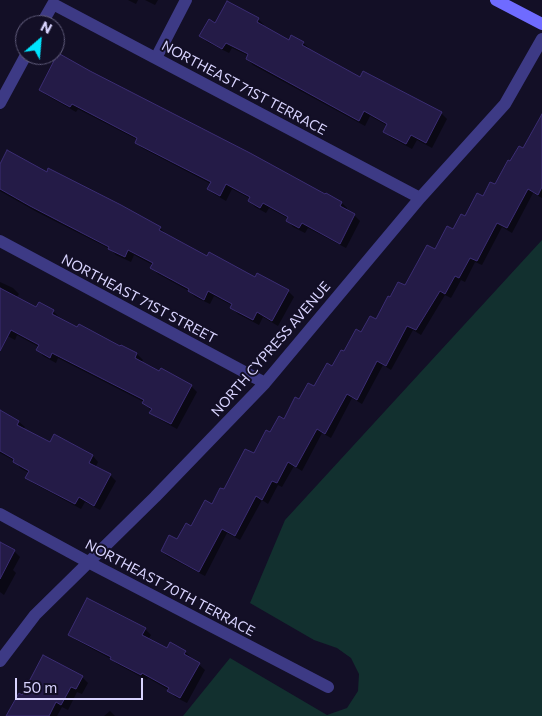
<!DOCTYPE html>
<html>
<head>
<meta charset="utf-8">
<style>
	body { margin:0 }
	#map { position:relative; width:542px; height:716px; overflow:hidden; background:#130f26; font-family:Commissioner,sans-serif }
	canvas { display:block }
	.north { position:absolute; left:15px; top:15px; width:50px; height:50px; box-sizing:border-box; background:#130f26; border:1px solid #625e7d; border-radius:50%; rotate:27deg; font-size:14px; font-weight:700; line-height:20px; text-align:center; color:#d9d4ff }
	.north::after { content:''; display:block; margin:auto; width:18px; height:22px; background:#00e5ff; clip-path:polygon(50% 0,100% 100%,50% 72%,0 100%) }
	.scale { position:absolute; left:15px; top:678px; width:128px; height:22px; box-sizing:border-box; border:2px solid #d9d4ff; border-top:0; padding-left:6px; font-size:15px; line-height:18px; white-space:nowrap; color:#d9d4ff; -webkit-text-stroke:4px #130f26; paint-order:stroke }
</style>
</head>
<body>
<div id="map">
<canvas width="542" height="716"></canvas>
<div class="north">N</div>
<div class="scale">50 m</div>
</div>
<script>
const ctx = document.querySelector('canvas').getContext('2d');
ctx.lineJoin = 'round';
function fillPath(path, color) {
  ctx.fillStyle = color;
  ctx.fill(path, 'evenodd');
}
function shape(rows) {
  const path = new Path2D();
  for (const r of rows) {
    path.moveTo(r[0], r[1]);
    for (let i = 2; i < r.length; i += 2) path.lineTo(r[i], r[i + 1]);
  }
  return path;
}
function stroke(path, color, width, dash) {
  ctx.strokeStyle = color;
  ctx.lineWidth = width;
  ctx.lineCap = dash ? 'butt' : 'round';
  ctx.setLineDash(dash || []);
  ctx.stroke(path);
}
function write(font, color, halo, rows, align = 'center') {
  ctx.font = font + ' Commissioner,sans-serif';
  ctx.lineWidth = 4;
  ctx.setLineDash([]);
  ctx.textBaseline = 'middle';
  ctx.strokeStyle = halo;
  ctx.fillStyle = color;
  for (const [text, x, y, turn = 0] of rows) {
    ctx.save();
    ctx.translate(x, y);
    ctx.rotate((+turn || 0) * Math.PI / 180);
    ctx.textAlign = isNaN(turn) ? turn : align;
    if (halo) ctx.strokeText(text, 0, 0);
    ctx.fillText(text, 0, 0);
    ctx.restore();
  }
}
fillPath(shape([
	[542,240,542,716,183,716,230,658,327,715,347,708,358,691,359,674,351,658,337,648,314,640,250,603,285,520]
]), '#12302f');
fillPath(shape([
	[128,0,138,0,136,4],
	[145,0,158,0,155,5],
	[258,19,264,25,263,27,290,41,303,43,309,48,308,50,361,79,364,73,441,113,447,119,432,148,417,140,412,149,390,137,385,131,388,126,370,116,365,126,253,65,247,59,249,56,232,48,229,53,207,42,201,36,216,24],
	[89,72,326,196,327,194,342,203,347,208,346,211,354,215,360,221,346,248,308,228,305,233,293,227,288,221,289,219,269,208,266,213,255,207,249,201,251,199,232,189,226,201,214,194,208,189,211,184,142,148,136,143,138,140,78,109,76,112,46,95,40,89],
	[542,126,542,198,533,193,512,233,502,227,482,265,475,262,465,282,461,280,451,298,445,295,421,335,413,330,391,370,383,365,362,404,352,398,331,438,322,433,302,471,294,466,282,487,278,485,268,504,262,500,240,540,227,533,205,576,167,556,162,551,178,541,212,505,271,433,284,420,300,400,314,388,362,333,376,320,390,299,405,287,453,230,496,186,511,163],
	[0,166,47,174,160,228,166,234,207,257,256,279,288,291,294,297,278,326,263,317,259,325,238,314,232,308,233,306,214,296,210,304,195,297,189,291,158,274,152,268,153,265,134,255,131,262,116,255,110,249,37,212,0,191],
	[0,282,13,288,19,294,16,298,36,309,53,311,59,317,58,318,137,354,143,360,141,363,191,386,197,392,177,429,157,418,144,402,58,358,56,363,43,356,38,350,39,347,17,335,15,340,0,332],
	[0,412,19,422,25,427,23,430,50,444,55,436,93,456,98,462,95,468,110,475,116,481,100,510,85,502,81,509,33,483,27,478,29,473,20,468,15,461,0,453],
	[0,544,14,551,20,557,13,570,16,573,4,595,0,592],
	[145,629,151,635,148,640,167,650,185,652,205,670,187,703,175,697,169,690,148,678,147,680,117,664,111,659,76,640,70,634],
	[82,677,88,683,82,694,77,692,68,710,62,707,57,716,7,716,23,697],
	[110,711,115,716,104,716]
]), '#0007');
const building = shape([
	[227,1,259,18,257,22,289,40,291,35,304,42,302,45,360,77,363,71,442,112,426,143,411,135,406,144,383,132,387,124,364,111,359,121,246,59,248,54,226,43,222,49,199,36,209,19,215,23,227,1],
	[58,53,90,71,250,153,325,194,326,193,342,202,340,206,355,214,340,244,302,223,299,228,286,221,288,217,263,203,260,208,248,201,250,197,226,184,220,196,207,189,211,182,135,143,137,138,72,104,70,107,39,90,58,53],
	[542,114,542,187,538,195,528,189,507,228,497,223,477,261,470,258,459,278,455,276,445,294,440,291,416,330,407,326,386,366,377,361,357,400,347,394,325,434,317,429,296,467,288,462,277,483,272,481,262,500,256,496,235,536,222,529,199,572,161,551,169,535,177,539,186,523,191,526,205,500,212,504,220,488,224,489,245,449,254,453,266,430,270,432,279,416,284,419,295,397,299,399,308,383,314,386,327,363,332,366,341,350,344,351,356,329,361,332,370,316,376,319,388,296,390,297,398,282,405,285,427,245,435,249,447,226,453,229,461,214,465,216,477,193,483,196,490,182,495,184,508,160,510,161,519,146,523,148,542,114],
	[7,150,47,172,48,168,121,205,161,227,159,230,207,256,209,252,255,277,257,273,289,290,272,321,257,312,253,320,230,308,232,304,208,291,204,300,188,291,189,289,150,268,153,263,128,250,125,257,108,249,109,247,30,206,0,189,0,164,7,150],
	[0,288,36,307,39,302,54,310,52,314,77,327,79,324,120,346,121,345,137,353,135,358,159,371,161,368,192,385,171,424,149,413,152,409,142,403,144,400,52,353,50,358,36,350,39,345,11,330,0,351,0,288],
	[0,410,19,421,17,425,50,442,54,434,93,455,89,463,111,474,94,506,79,497,75,504,25,478,29,471,13,462,14,459,0,451,0,410],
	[0,542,15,550,0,579,0,542],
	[87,598,146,628,142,635,167,648,170,642,186,651,184,654,200,663,180,698,167,691,169,688,142,673,141,675,110,659,111,657,68,635,87,598],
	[43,655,83,676,76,689,71,687,61,705,56,702,49,716,6,716,19,693,22,695,43,655]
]);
fillPath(building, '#241b47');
stroke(building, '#3b2d73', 1);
stroke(shape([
	[41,25,53,4,420,198],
	[156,58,186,0],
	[0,103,26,55],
	[0,241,265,383],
	[0,514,88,562,328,687],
	[0,661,35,615,155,497,265,383,420,198,505,104,542,39]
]), '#3d3a85', 12);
stroke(shape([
	[496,0,542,24]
]), '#6f6bff', 12);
write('14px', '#d9d4ff', '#130f26', [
	["NORTHEAST 71ST TERRACE",244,88,28],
	["NORTHEAST 71ST STREET",139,299,28],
	["NORTH CYPRESS AVENUE",271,349,-49],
	["NORTHEAST 70TH TERRACE",170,588,28]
]);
</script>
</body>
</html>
